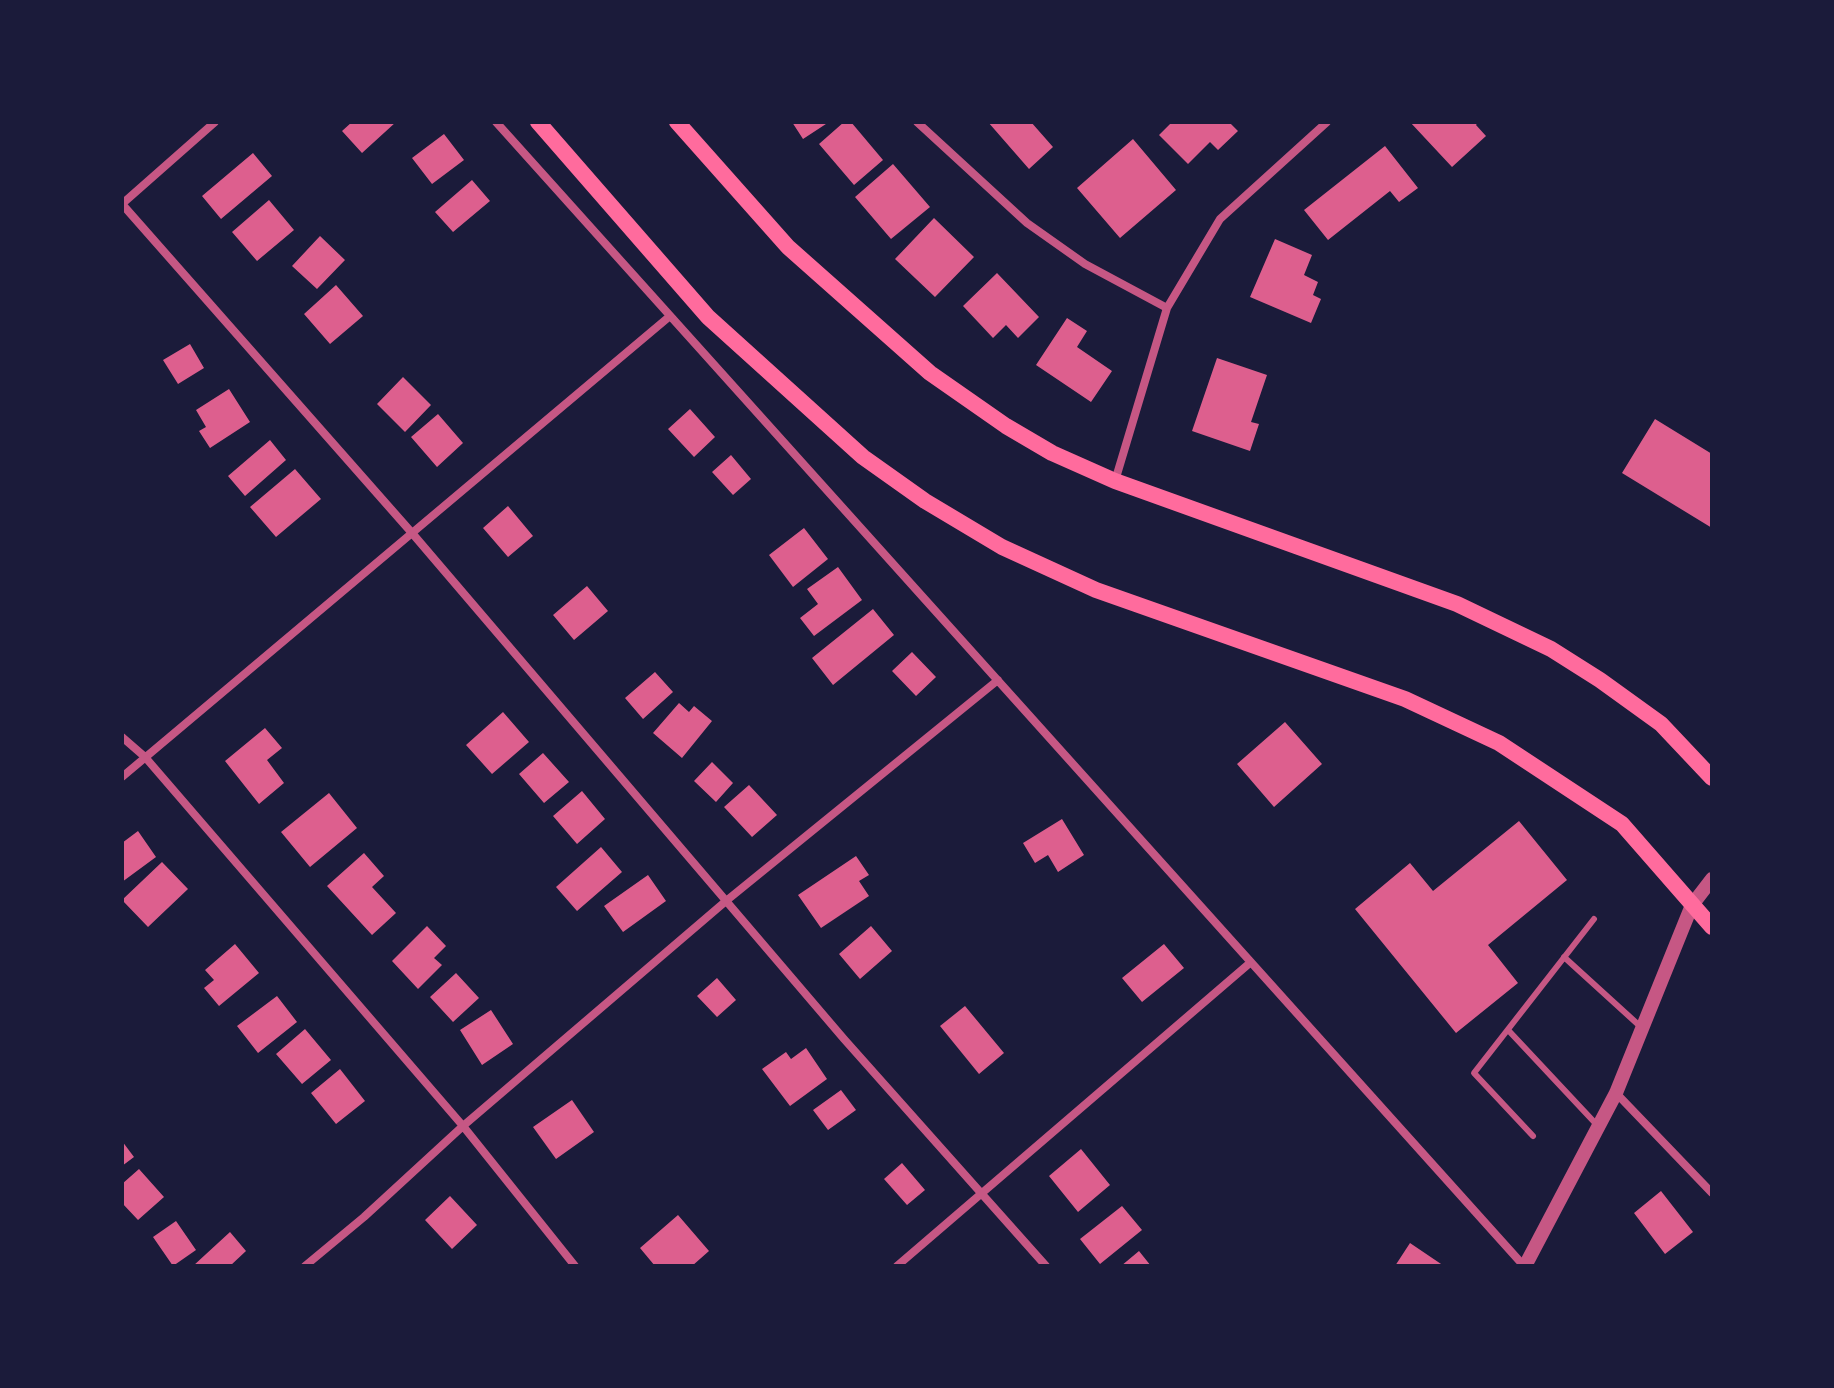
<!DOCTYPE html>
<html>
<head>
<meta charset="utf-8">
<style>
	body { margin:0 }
	#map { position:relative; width:1834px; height:1388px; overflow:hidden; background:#1b1b3a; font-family:"Roboto Condensed",sans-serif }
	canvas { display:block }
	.frame { position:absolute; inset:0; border:124px solid #1b1b3a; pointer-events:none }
</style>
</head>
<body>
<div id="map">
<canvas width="1834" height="1388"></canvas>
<div class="frame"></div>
</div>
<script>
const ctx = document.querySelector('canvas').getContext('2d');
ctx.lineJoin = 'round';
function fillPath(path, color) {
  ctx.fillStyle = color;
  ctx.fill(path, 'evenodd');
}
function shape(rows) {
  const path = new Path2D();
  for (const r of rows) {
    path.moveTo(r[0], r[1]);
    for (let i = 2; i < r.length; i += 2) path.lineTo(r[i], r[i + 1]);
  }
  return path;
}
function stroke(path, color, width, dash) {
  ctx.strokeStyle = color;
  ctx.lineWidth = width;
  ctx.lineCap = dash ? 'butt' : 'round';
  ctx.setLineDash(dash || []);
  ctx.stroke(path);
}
fillPath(shape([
	[352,122,396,122,362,153,342,131],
	[792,122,829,122,803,139],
	[844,122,851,122,883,160,854,185,819,144],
	[988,122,1031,122,1053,147,1029,169],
	[1172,122,1229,122,1238,131,1218,150,1210,142,1188,164,1159,135],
	[1410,122,1478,122,1476,125,1486,136,1452,167],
	[444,134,464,160,432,184,412,158],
	[1133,139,1176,190,1120,238,1077,188],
	[1385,146,1418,188,1399,202,1390,191,1328,240,1304,210],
	[253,153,272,176,221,219,202,196],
	[893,164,930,207,891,239,855,197],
	[472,180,490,201,453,232,435,212],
	[269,200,294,230,257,261,232,232],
	[934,218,974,257,935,297,895,259],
	[320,236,345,260,317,289,292,266],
	[1275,239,1312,255,1304,275,1318,282,1313,295,1321,299,1311,323,1250,297],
	[997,273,1039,317,1018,338,1006,325,993,338,963,306],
	[336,285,363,316,330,344,304,314],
	[1067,318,1087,331,1077,347,1112,371,1091,402,1036,365],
	[190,344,204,368,178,384,163,360],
	[1217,358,1267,375,1251,422,1259,424,1250,451,1192,431],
	[403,377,431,405,405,432,377,404],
	[229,389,250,422,210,448,199,431,206,427,196,410],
	[690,409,715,437,694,457,668,429],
	[438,414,463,443,437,467,411,437],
	[1655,419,1712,454,1712,528,1622,473],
	[270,440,286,460,245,496,228,476],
	[731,455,751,479,733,495,712,472],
	[295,469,321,499,276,537,250,507],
	[508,506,533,536,508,557,483,528],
	[804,528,828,559,793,587,769,555],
	[838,567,862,600,814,636,800,618,818,604,807,589],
	[587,586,608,611,574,640,553,615],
	[873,609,894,635,833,685,812,658],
	[912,652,936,677,916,696,892,671],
	[655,672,673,692,643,719,625,698],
	[679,703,689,712,694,706,712,721,682,758,653,733],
	[503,712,529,742,492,774,466,745],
	[1285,722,1322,764,1274,807,1237,764],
	[265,728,282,748,267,760,284,783,259,804,225,761],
	[543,753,569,782,544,803,519,774],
	[712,762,733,783,716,802,694,781],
	[749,785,777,815,752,837,724,807],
	[582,791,605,819,577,844,553,816],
	[329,793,357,828,310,867,281,832],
	[1062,819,1084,855,1058,872,1048,855,1035,863,1023,843],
	[1519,821,1567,880,1488,945,1518,983,1456,1033,1355,909,1410,863,1433,891],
	[138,831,156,857,122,882,122,843],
	[601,847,622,872,577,911,556,887],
	[364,853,384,876,372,887,396,913,372,935,327,886],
	[856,856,869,875,859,881,869,896,821,928,798,895],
	[162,862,188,889,148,927,122,900],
	[648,875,666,901,623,932,604,906],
	[427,926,446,946,434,958,442,965,418,989,392,961],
	[871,926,892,951,860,979,839,954],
	[235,944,259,973,219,1006,204,988,214,980,205,970],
	[1164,944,1184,968,1142,1002,1122,978],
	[456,973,479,998,453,1022,430,997],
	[717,978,736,1000,717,1017,697,996],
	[277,996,297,1022,258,1053,237,1026],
	[965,1006,1004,1053,979,1074,940,1026],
	[491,1010,513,1044,482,1065,460,1030],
	[305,1029,331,1060,302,1084,276,1054],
	[806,1048,827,1079,790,1106,762,1069,786,1052,791,1059],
	[340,1069,365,1101,336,1124,311,1093],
	[841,1090,856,1110,828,1130,813,1110],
	[572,1100,594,1132,556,1159,533,1127],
	[122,1141,134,1157,122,1166],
	[1081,1149,1110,1185,1078,1212,1049,1176],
	[902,1163,925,1190,907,1205,884,1179],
	[139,1169,164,1197,138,1220,122,1203,122,1184],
	[1661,1191,1693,1232,1665,1254,1634,1213],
	[450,1196,477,1225,452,1249,425,1220],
	[1122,1206,1142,1230,1100,1264,1080,1239],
	[678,1215,709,1251,692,1266,655,1266,640,1248],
	[176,1221,196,1250,173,1266,153,1237],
	[230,1232,246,1251,230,1266,193,1266],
	[1410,1243,1444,1266,1395,1266],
	[1139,1251,1151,1266,1121,1266]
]), '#dd5f8e');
stroke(shape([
	[1564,957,1642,1028],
	[1509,1031,1597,1125],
	[1533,1136,1474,1073,1594,919]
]), '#c65784', 6);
stroke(shape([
	[496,122,1524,1266],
	[917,122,1027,223,1085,264,1167,308],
	[122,204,412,533,844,1039,1046,1266],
	[122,204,215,122],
	[1115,481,1167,308,1220,219,1327,122],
	[122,737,145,757,463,1126,575,1266],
	[122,777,670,316],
	[1616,1093,1712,1193],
	[305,1266,364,1217,463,1126,726,901,998,680],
	[897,1266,1251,962]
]), '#c65784', 8);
stroke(shape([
	[1525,1266,1616,1093,1692,905,1712,879]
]), '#c65784', 14);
stroke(shape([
	[538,122,708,317,863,457,925,501,1002,547,1096,590,1405,699,1499,743,1622,824,1712,927],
	[677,122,788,247,930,373,1006,426,1052,453,1115,481,1457,604,1551,649,1600,680,1661,724,1712,778]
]), '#ff6b9d', 16);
</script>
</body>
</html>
